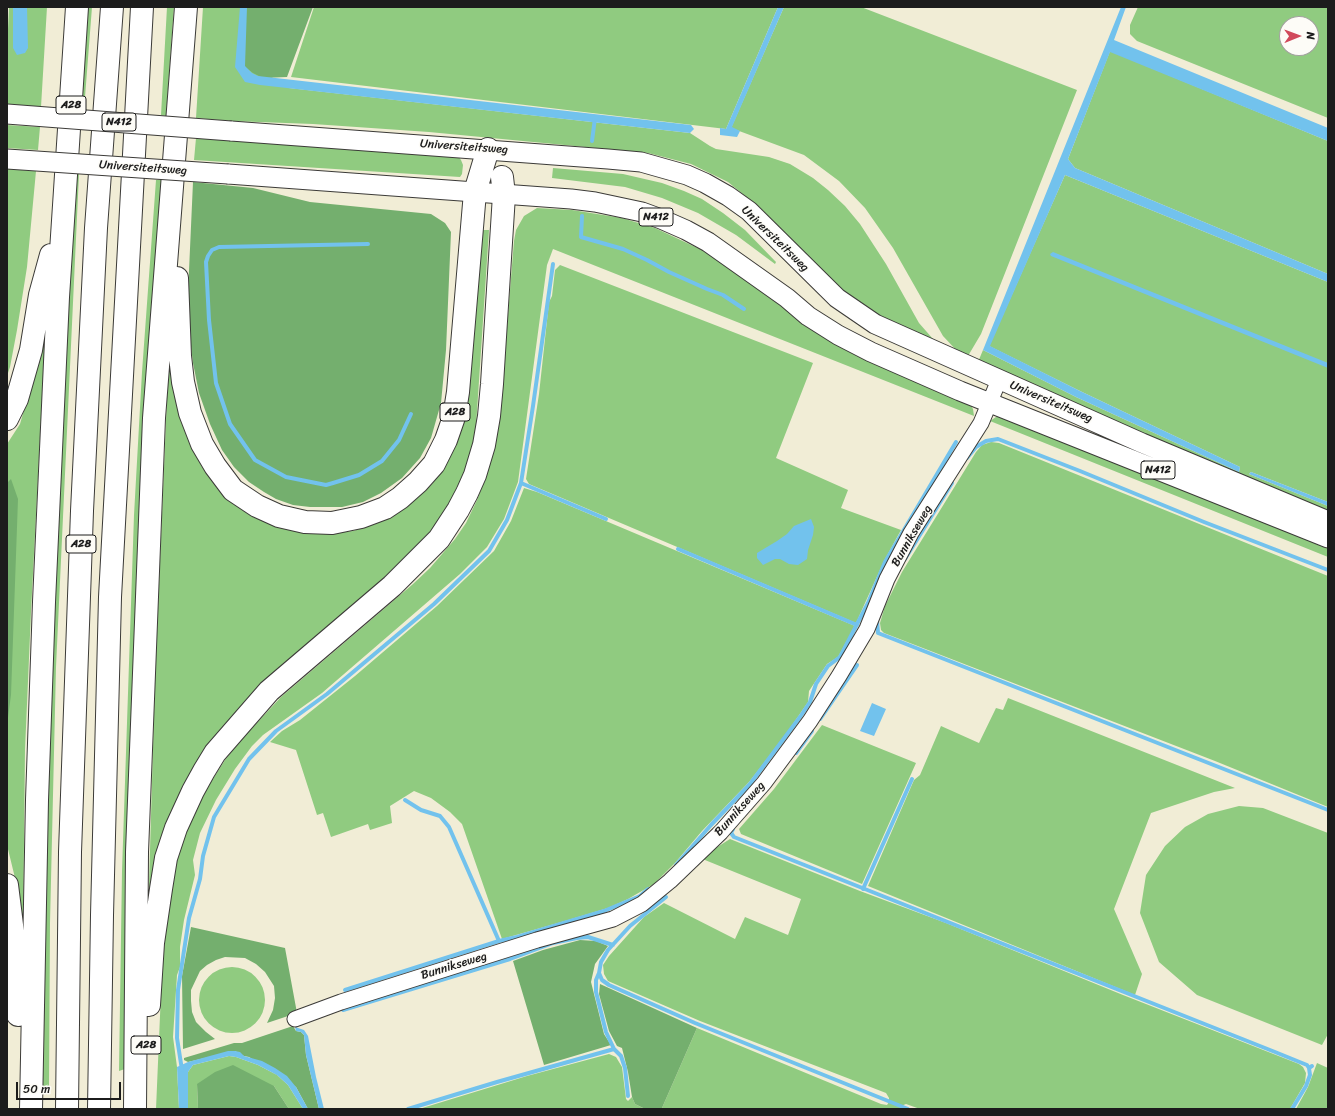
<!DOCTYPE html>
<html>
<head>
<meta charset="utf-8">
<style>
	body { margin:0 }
	#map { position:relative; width:1335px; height:1116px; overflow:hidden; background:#f1edd6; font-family:Sriracha,sans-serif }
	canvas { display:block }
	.frame { position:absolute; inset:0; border:8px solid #1c1c1c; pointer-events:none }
	.north { position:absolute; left:1279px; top:16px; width:40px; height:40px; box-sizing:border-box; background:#fdfcf7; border:1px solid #a3a29f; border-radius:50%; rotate:89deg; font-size:11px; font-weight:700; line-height:16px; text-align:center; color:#1c1c1c }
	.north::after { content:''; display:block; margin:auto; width:14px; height:18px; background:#d1495b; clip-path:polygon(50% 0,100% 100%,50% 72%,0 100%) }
	.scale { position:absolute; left:16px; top:1082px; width:105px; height:18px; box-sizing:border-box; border:2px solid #1c1c1c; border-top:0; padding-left:5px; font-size:12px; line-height:14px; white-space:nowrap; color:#1c1c1c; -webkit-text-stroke:3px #fdfcf7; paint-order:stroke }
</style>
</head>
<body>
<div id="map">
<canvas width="1335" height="1116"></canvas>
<div class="frame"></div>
<div class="north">N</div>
<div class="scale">50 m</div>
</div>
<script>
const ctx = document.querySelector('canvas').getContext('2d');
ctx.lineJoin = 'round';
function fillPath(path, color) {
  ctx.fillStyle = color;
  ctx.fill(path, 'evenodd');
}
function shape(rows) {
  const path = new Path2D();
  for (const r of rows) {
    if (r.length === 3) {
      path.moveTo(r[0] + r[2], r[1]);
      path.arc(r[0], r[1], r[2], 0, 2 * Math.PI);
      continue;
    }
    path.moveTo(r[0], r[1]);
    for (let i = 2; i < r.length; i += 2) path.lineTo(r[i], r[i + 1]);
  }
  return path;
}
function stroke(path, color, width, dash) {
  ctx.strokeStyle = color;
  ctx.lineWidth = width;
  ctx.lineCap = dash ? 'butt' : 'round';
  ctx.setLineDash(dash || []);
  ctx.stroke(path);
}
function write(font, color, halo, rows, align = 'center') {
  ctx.font = font + ' Sriracha,sans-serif';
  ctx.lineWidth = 3;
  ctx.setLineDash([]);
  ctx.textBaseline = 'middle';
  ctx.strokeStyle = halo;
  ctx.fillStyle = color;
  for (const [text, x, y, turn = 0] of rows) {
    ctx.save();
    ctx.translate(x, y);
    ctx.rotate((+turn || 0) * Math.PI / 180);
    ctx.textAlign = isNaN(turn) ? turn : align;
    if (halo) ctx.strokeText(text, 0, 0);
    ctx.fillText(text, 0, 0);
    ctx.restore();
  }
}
fillPath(shape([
	[9,7,47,7,41,107,7,104,7,51],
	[83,7,92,7,84,110,78,109],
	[167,7,174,7,166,116,161,115],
	[203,7,246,7,243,59,289,88,690,133,710,146,716,149,769,157,790,164,813,178,828,190,845,206,860,224,886,264,919,323,940,347,909,334,852,300,829,280,761,209,728,182,691,164,648,153,429,132,313,124,232,121,196,118],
	[314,7,778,7,726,129,291,77],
	[784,7,861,7,1077,90,981,334,968,356,958,352,943,336,893,248,865,208,839,181,804,155,731,128],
	[1138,7,1328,7,1328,118,1137,41,1130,34,1130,25],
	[1287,24,1311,24,1311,48,1287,48],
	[1110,51,1328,141,1328,274,1075,168,1068,159],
	[7,125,40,127,38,150,7,148],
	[196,138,450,153,458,156,461,160,463,165,462,174,460,177,194,160],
	[553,168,623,174,662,183,684,191,702,199,723,213,745,230,776,262,775,264,736,235,698,213,662,198,625,187,552,178],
	[7,169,36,171,27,267,17,330,10,367,7,376],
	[73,174,79,174,56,667,50,923,49,1090,37,1094,44,798],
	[1065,175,1328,282,1328,502,1251,472,1249,474,1328,506,1328,518,978,362,983,350,1076,397,1239,472,1240,467,1080,391,989,346],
	[156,180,162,180,128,1068,119,1071,122,871,134,515,142,372],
	[537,208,572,210,622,218,655,228,704,251,967,399,973,409,974,416,553,249,547,265,518,482,504,519,487,547,460,574,322,693,263,735,252,746,235,769,216,800,200,833,193,860,195,875,184,920,180,947,180,967,177,975,173,1037,177,1067,179,1109,156,1109,162,969,168,908,177,856,185,835,201,800,211,782,225,760,240,741,281,697,413,584,430,568,455,539,466,523,477,500,485,479,492,456,499,426,514,241,516,230,524,216],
	[479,230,489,230,476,426,472,456,442,524,215,743,148,918,155,679,170,326,174,388,179,416,190,444,202,467,216,486,232,503,253,517,275,526,297,531,327,534,353,531,375,524,399,512,419,496,432,484,443,467],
	[560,265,813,363,776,458,848,490,841,508,901,530,884,561,856,623,529,484,526,479,539,394,549,302,552,296,555,270],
	[43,335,45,335,45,341,31,612,25,750,23,936,15,878,7,845,7,444,20,424,33,379],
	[1002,415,1328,543,1328,557,990,421,996,417],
	[991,442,999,443,1328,576,1328,807,1215,761,884,633,881,630,880,623,885,606,902,572,976,452,982,445],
	[524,488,537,492,855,626,838,657,827,664,809,691,808,702,782,740,749,782,702,831,675,863,654,884,628,899,608,908,565,921,502,939,462,824,450,812,431,798,414,791,390,806,392,823,370,830,368,824,331,837,323,813,317,815,296,750,270,742,282,731,300,720,355,676,437,606,494,551,511,521],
	[1008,698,1235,788,1214,792,1151,813,1114,909,1142,974,1135,995,868,886,914,780,920,775,941,726,979,743,996,708,1003,710],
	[822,725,916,763,862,884,741,834,739,829,774,789],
	[1239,806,1263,808,1328,833,1328,1027,1327,1030,1328,1034,1322,1045,1197,995,1159,962,1140,913,1146,875,1165,846,1185,827,1208,814],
	[730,839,860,891,946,923,1123,995,1299,1064,1303,1067,1306,1073,1305,1083,1290,1109,920,1109,906,1104,901,1106,901,1109,658,1109,662,1108,697,1028,881,1104,887,1105,889,1102,889,1098,886,1093,700,1021,608,981,604,974,603,965,609,956,644,917,664,903,735,939,745,917,788,935,801,899,700,858],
	[232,1000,33],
	[609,1054,616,1057,622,1067,626,1099,628,1101,632,1097,635,1104,643,1108,650,1109,419,1109,527,1076],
	[229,1056,236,1057,258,1065,277,1075,288,1085,303,1109,289,1109,274,1086,197,1084,198,1109,188,1109,188,1072,193,1065],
	[1317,1063,1328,1068,1328,1109,1296,1109,1308,1087]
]), '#90cb80');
fillPath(shape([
	[246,7,313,7,287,77,263,78,253,73,245,67,243,59],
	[193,182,253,188,310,202,431,214,445,223,451,232,446,350,441,403,431,438,420,458,402,478,381,493,363,502,342,507,310,507,293,505,276,499,264,492,249,482,234,467,222,450,210,424,199,393,193,363,189,330,188,293],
	[11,479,18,499,11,695,7,725,7,483],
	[191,927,285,948,297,1013,267,1023,273,1010,275,998,274,986,265,972,256,964,245,958,225,957,216,960,207,965,200,971,191,990,191,1001,192,1012,196,1022,206,1032,215,1039,183,1049,182,976],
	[580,940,596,941,608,946,595,964,591,982,604,1034,611,1045,544,1065,513,961,543,950],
	[600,984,697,1028,662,1108,650,1109,643,1108,635,1104,632,1097,628,1072,622,1048,617,1046,609,1031,599,994],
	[293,1026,296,1031,301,1032,304,1035,306,1055,319,1109,308,1109,296,1087,249,1057,244,1056,235,1051,188,1062,184,1060,184,1058,234,1043,242,1043],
	[233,1065,274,1086,289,1109,198,1109,197,1084,215,1072]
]), '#74af6e');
fillPath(shape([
	[13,7,27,7,28,48,25,53,17,55,13,48],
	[240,7,247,7,245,66,252,73,258,76,691,125,694,129,690,133,260,85,245,82,235,67],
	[778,7,784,7,732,127,740,131,737,137,720,135,720,128,726,129],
	[1121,7,1126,7,1114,40,1328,128,1328,141,1110,52,1068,159,1075,168,1328,274,1328,282,1065,175,990,346,1080,391,1240,467,1239,472,1076,397,983,350],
	[1053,252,1328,363,1328,368,1051,256,1050,254],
	[1251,472,1328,502,1328,506,1249,474],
	[811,519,814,527,813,535,808,550,807,559,798,565,789,564,780,559,775,559,763,565,757,558,757,553,777,541,787,534,794,526],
	[872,703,886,709,874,736,860,731],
	[295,1027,304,1030,308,1036,316,1077,324,1109,319,1109,306,1055,304,1035,301,1032,296,1031],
	[228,1051,235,1051,240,1052,244,1056,262,1061,275,1068,287,1076,296,1087,308,1109,303,1109,288,1085,277,1075,258,1065,236,1057,229,1056,193,1065,188,1072,188,1109,179,1109,177,1067,188,1062]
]), '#72c2ed');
stroke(shape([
	[592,141,595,118],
	[582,216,581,237,623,249,647,260,669,272,707,289,723,295,744,309],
	[368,244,219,247,212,250,208,256,206,262,209,320,216,383,230,424,255,460,286,477,326,485,333,483,359,475,382,461,399,440,411,414],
	[967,458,976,447,986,441,998,439,1080,471,1204,522,1328,570],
	[521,483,606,519],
	[678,549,857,625],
	[905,559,952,483],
	[877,620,878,633,1328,810],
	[820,719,857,665],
	[796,753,812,731],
	[733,829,731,833,734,837,1275,1052,1307,1065,1309,1068],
	[676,865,711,825,750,784,800,717,810,702,816,684,828,666,840,657,868,603,885,562,956,442],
	[863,889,912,779],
	[666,897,630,926,608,950,601,962,599,973,602,980,609,985,695,1023,908,1109],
	[499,941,517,937,604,911,640,896,648,889],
	[599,973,596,980,596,992,606,1032,614,1049,621,1056,625,1068,628,1096],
	[345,990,499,941,449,827,440,816,421,810,405,800],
	[343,1010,510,959,553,943,577,938,588,937,613,945],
	[182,1070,177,1038,178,990,189,918,200,879,203,856,214,817,249,759,276,731,327,694,434,604,489,551,507,520,521,483,533,406,553,264],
	[408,1109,497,1082,614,1049],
	[1292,1109,1306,1086,1310,1075,1309,1068,1312,1066]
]), '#72c2ed', 4);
const minor = shape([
	[295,1019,341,1002,537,940,613,919,642,904,670,881,721,832,764,783,810,721,839,676,867,629,887,579,911,533,981,423,999,380]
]);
const major = shape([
	[231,131,608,159,641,162,687,175,705,183,728,196,749,211,837,298,875,324,1142,443,1328,521],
	[228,174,571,199,595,202,642,212,661,219,686,230,708,242,787,298,808,316,838,335,871,352,960,391,1328,538]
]);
const highway = shape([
	[177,278,180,356,183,382,190,413,202,444,215,466,233,490,257,506,279,516,305,522,332,523,361,517,385,508,400,498,418,482,434,464,446,440,454,417,458,392,475,192,488,149],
	[7,419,17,399,31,350,40,295,51,255],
	[7,885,12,925,17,989,18,1015],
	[149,1005,153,943,161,889,166,858,176,828,193,791,204,771,215,753,269,691,392,586,439,539,458,510,467,493,475,475,484,445,489,416,492,384,504,195,502,177],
	[31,1109,37,800,44,602,58,297,77,7],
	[67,1109,70,852,82,511,96,228,112,7],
	[99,1109,102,915,110,597,142,7],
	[135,1109,137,852,154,418,186,7]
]);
stroke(minor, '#3c3b38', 17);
stroke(major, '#3c3b38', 21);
stroke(highway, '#3c3b38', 24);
stroke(minor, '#fff', 15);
stroke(major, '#fff', 19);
stroke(highway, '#fff', 22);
const majorBridge = shape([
	[7,114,231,131],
	[7,159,228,174]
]);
stroke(majorBridge, '#3c3b38', 21, []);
stroke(majorBridge, '#fff', 19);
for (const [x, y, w] of [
	[71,105,30],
	[119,122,34],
	[656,217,34],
	[455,412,30],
	[1158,470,34],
	[81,544,30],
	[146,1045,30]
]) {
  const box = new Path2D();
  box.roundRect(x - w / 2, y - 9, w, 18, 3);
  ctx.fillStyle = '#fdfcf7';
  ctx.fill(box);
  stroke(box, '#1c1c1c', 1);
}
write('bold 11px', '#1c1c1c', null, [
	["A28",71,105],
	["N412",119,122],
	["N412",656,217],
	["A28",455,412],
	["N412",1158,470],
	["A28",81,544],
	["A28",146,1045]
]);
write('12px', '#1c1c1c', '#fdfcf7', [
	["Universiteitsweg",464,147,4],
	["Universiteitsweg",143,168,4],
	["Universiteitsweg",775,239,44],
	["Universiteitsweg",1051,402,23],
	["Bunnikseweg",912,536,-60],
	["Bunnikseweg",740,809,-48],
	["Bunnikseweg",454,966,-17]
]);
</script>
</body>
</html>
